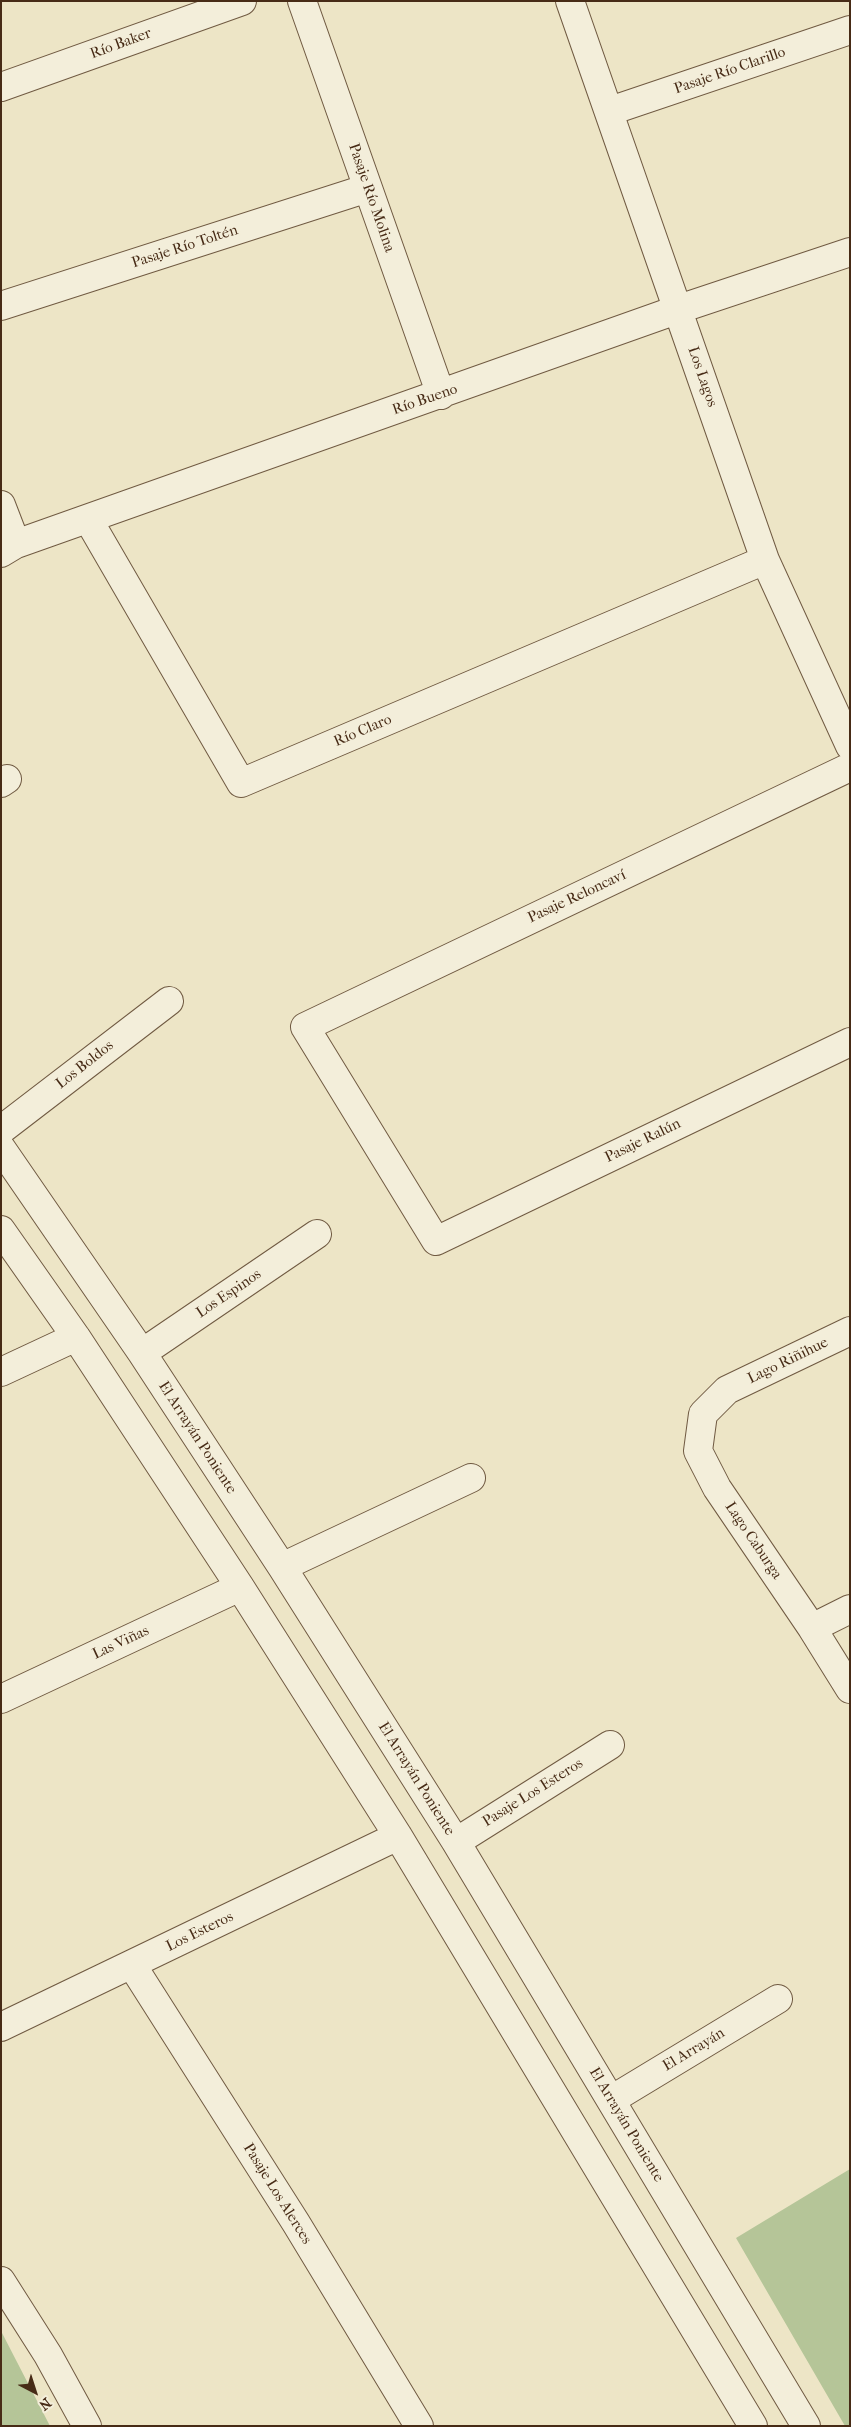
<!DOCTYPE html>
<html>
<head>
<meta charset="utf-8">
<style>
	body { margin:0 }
	#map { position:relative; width:851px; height:2427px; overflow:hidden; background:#ede5c6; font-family:"IM FELL French Canon",serif }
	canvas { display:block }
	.frame { position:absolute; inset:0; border:2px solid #472b16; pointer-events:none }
	.north { position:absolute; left:10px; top:2367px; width:50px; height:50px; -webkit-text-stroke:4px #f3eeda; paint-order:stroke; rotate:140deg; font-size:14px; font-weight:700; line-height:20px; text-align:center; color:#472b16 }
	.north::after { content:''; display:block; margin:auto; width:18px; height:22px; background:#472b16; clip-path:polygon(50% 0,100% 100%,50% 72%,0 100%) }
</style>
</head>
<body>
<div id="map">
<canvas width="851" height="2427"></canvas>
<div class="frame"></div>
<div class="north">N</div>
</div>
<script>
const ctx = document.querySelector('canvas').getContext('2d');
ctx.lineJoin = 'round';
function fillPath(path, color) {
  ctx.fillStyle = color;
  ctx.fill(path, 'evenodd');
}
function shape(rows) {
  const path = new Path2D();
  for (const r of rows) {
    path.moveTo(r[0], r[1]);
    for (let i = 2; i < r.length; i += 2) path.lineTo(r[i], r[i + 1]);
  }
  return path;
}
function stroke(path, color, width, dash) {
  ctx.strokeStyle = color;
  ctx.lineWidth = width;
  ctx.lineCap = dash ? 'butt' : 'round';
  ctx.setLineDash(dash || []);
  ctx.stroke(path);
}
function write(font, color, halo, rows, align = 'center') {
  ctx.font = font + ' "IM FELL French Canon",serif';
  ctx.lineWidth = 4.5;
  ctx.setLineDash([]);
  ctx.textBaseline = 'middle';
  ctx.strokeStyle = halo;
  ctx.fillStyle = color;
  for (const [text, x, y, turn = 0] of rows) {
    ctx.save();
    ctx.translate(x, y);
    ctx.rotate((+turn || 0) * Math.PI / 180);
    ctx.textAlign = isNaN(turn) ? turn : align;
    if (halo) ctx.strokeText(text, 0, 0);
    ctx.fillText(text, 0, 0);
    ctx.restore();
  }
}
fillPath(shape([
	[850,2169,850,2426,845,2426,736,2238],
	[1,2331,50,2426,1,2426]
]), '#b5c598');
const street = shape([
	[302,1,441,395],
	[570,1,765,560,850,746],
	[1,87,242,1],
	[610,111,850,30],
	[1,306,368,188],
	[1,505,16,544],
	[88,519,241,783,765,560],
	[1,553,16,544,679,309,850,252],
	[850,767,305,1027,436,1241,850,1042],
	[1,783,7,779],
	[1,1130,169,1001],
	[1,1148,142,1353,282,1567,456,1842,806,2426],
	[1,1230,76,1337,240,1587,398,1836,753,2426],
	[850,1331,727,1390,703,1414,698,1451,717,1488,812,1628,850,1689],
	[142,1353,317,1234],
	[1,1372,76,1337],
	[282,1567,471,1478],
	[812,1628,850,1609],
	[1,1699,240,1587],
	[456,1842,610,1745],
	[132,1965,296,2223,419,2426],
	[1,2027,398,1836],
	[611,2100,778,1999],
	[1,2281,48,2355,87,2426]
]);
stroke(street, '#705a42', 30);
stroke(street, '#f3eeda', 28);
write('15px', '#472b16', '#f3eeda', [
	["Río Baker",121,44,-20],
	["Pasaje Río Clarillo",730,71,-19],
	["Pasaje Río Molina",371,198,71],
	["Pasaje Río Toltén",185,247,-18],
	["Los Lagos",702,377,71],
	["Río Bueno",425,400,-19],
	["Río Claro",363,731,-23],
	["Pasaje Reloncaví",577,897,-25],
	["Los Boldos",85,1065,-38],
	["Pasaje Ralún",643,1141,-26],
	["Los Espinos",229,1294,-34],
	["Lago Riñihue",788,1361,-26],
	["El Arrayán Poniente",197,1438,57],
	["Lago Caburga",753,1541,56],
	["Las Viñas",121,1643,-25],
	["El Arrayán Poniente",416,1779,58],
	["Pasaje Los Esteros",533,1793,-32],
	["Los Esteros",200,1932,-26],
	["El Arrayán",694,2050,-31],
	["El Arrayán Poniente",626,2125,59],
	["Pasaje Los Alerces",277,2194,58]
]);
</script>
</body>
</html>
